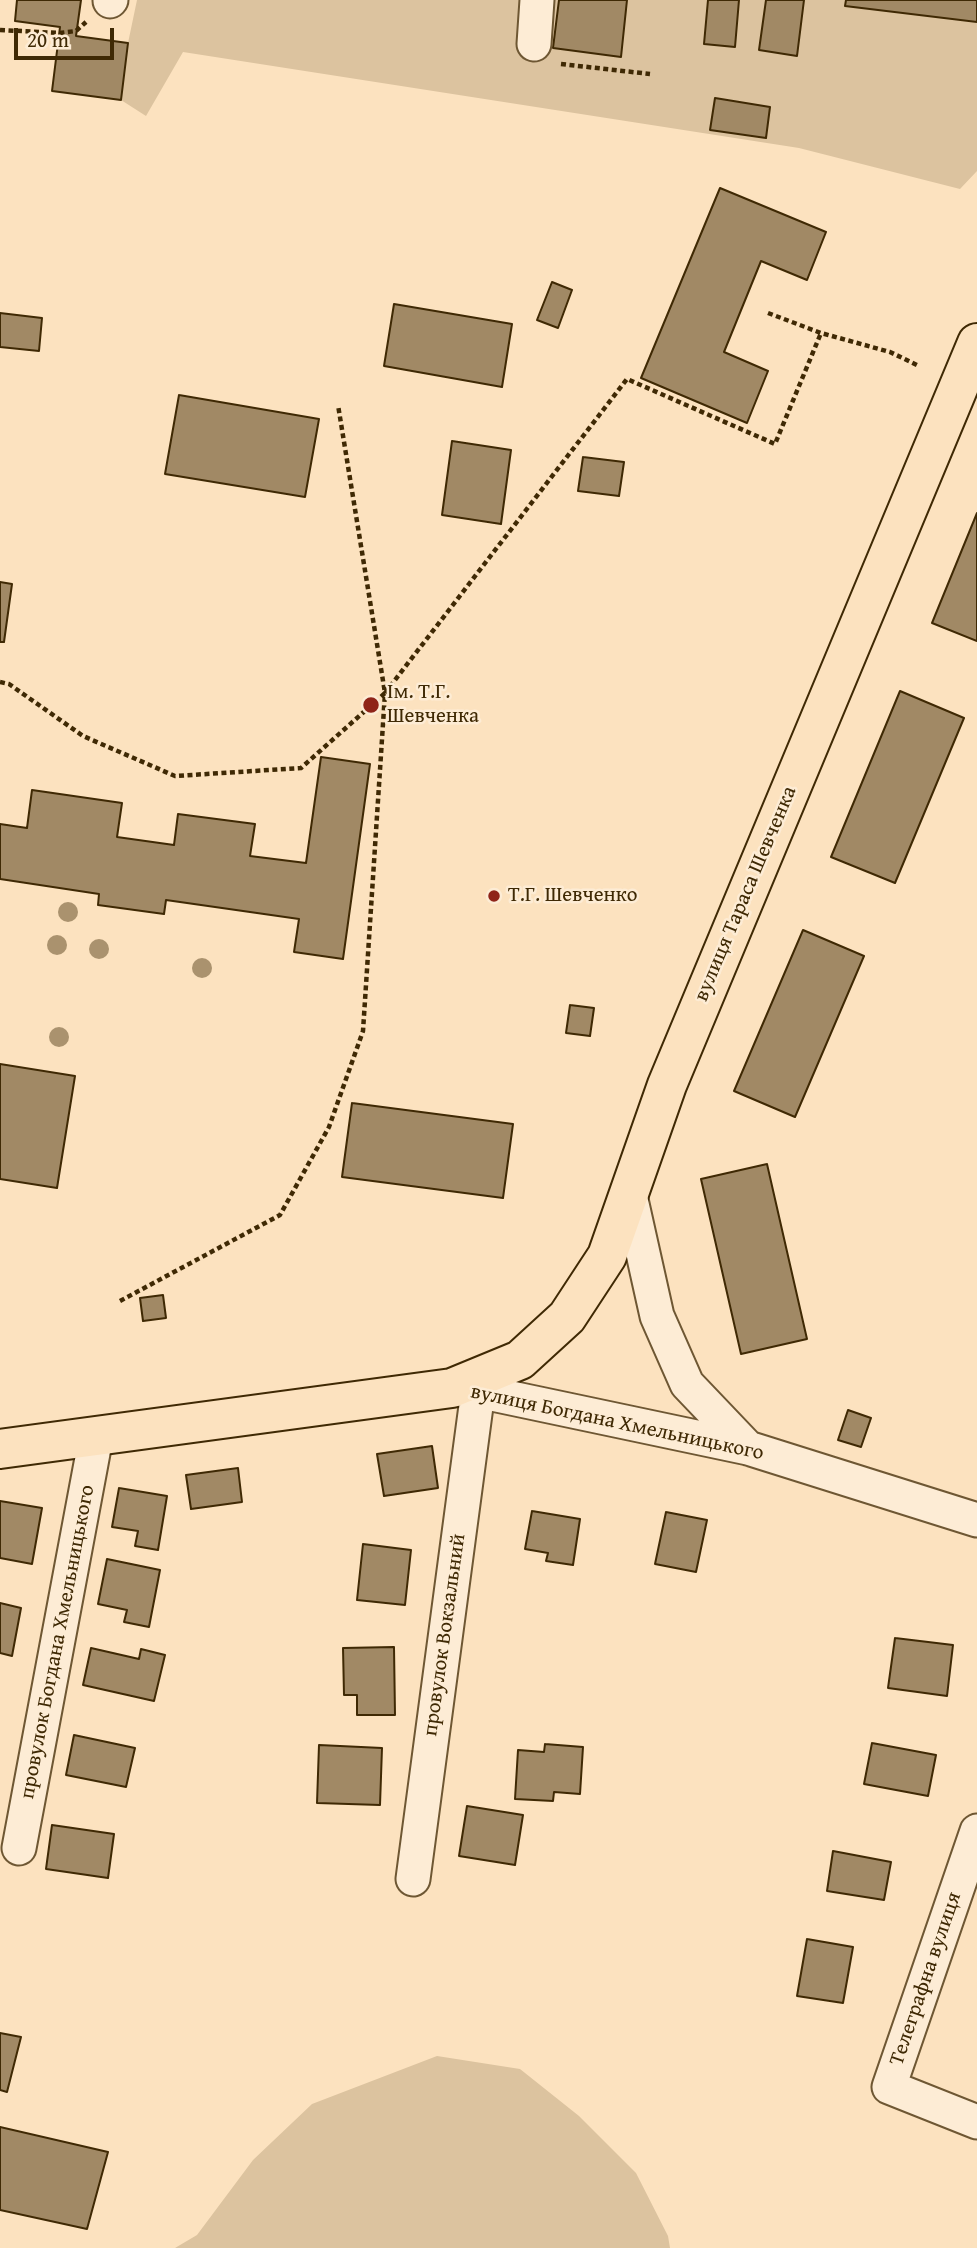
<!DOCTYPE html>
<html>
<head>
<meta charset="utf-8">
<style>
	body { margin:0 }
	#map { position:relative; width:977px; height:2248px; overflow:hidden; background:#fce2bf; font-family:"Gentium Book Plus",serif }
	canvas { display:block }
	.scale { position:absolute; left:14px; top:28px; width:100px; height:32px; box-sizing:border-box; border:4px solid #3f2904; border-top:0; padding-left:9px; font-size:21px; line-height:24px; white-space:nowrap; color:#3f2904; -webkit-text-stroke:5px #fdecd5; paint-order:stroke }
</style>
</head>
<body>
<div id="map">
<canvas width="977" height="2248"></canvas>
<div class="scale">20 m</div>
</div>
<script>
const ctx = document.querySelector('canvas').getContext('2d');
ctx.lineJoin = 'round';
function fillPath(path, color) {
  ctx.fillStyle = color;
  ctx.fill(path, 'evenodd');
}
function shape(rows) {
  const path = new Path2D();
  for (const r of rows) {
    path.moveTo(r[0], r[1]);
    for (let i = 2; i < r.length; i += 2) path.lineTo(r[i], r[i + 1]);
  }
  return path;
}
function stroke(path, color, width, dash) {
  ctx.strokeStyle = color;
  ctx.lineWidth = width;
  ctx.lineCap = dash ? 'butt' : 'round';
  ctx.setLineDash(dash || []);
  ctx.stroke(path);
}
function write(font, color, halo, rows, align = 'center') {
  ctx.font = font + ' "Gentium Book Plus",serif';
  ctx.lineWidth = 5;
  ctx.setLineDash([]);
  ctx.textBaseline = 'middle';
  ctx.strokeStyle = halo;
  ctx.fillStyle = color;
  for (const [text, x, y, turn = 0] of rows) {
    ctx.save();
    ctx.translate(x, y);
    ctx.rotate((+turn || 0) * Math.PI / 180);
    ctx.textAlign = isNaN(turn) ? turn : align;
    if (halo) ctx.strokeText(text, 0, 0);
    ctx.fillText(text, 0, 0);
    ctx.restore();
  }
}
fillPath(shape([
	[137,0,977,0,977,171,960,189,799,148,183,52,146,116,121,100,128,43],
	[437,2056,520,2069,579,2116,636,2173,668,2236,670,2248,175,2248,197,2235,253,2160,312,2104]
]), '#dcc39f');
const building = shape([
	[17,0,81,0,76,36,128,43,121,100,52,91,60,27,15,21,17,0],
	[559,0,627,0,621,57,553,48,559,0],
	[708,0,739,0,735,47,704,44,708,0],
	[766,0,804,0,797,56,759,50,766,0],
	[846,0,977,0,977,22,845,6,846,0],
	[715,98,770,107,766,138,710,130,715,98],
	[720,188,826,232,807,280,761,261,724,352,768,371,747,423,641,378,720,188],
	[552,282,572,290,558,328,537,320,552,282],
	[394,304,512,324,502,387,384,366,394,304],
	[0,313,42,318,39,351,0,347,0,313],
	[179,395,319,419,305,497,165,474,179,395],
	[452,441,511,450,501,524,442,515,452,441],
	[583,457,624,462,619,496,578,491,583,457],
	[977,513,977,641,932,623,977,513],
	[0,582,12,584,4,642,0,642,0,582],
	[900,691,964,718,895,883,831,857,900,691],
	[321,757,370,764,343,959,294,952,299,919,166,900,164,914,98,905,99,894,0,879,0,824,27,828,32,790,122,803,117,837,174,845,178,814,255,824,250,856,306,863,321,757],
	[803,930,864,956,795,1117,734,1091,803,930],
	[570,1005,594,1008,590,1036,566,1033,570,1005],
	[0,1064,75,1076,57,1188,0,1179,0,1064],
	[352,1103,513,1124,503,1198,342,1177,352,1103],
	[767,1164,807,1339,741,1354,701,1179,767,1164],
	[163,1295,166,1318,143,1321,140,1298,163,1295],
	[848,1410,871,1418,861,1447,838,1440,848,1410],
	[432,1446,438,1488,384,1496,377,1454,432,1446],
	[238,1468,242,1502,191,1509,186,1475,238,1468],
	[119,1488,167,1496,158,1550,135,1546,138,1531,112,1527,119,1488],
	[0,1501,42,1508,32,1564,0,1558,0,1501],
	[532,1511,580,1519,573,1565,546,1561,548,1553,525,1549,532,1511],
	[666,1512,707,1520,696,1572,655,1564,666,1512],
	[363,1544,411,1550,405,1605,357,1600,363,1544],
	[107,1559,160,1570,149,1627,124,1622,127,1610,98,1604,107,1559],
	[0,1603,21,1608,12,1656,0,1653,0,1603],
	[895,1638,953,1645,947,1696,888,1688,895,1638],
	[394,1647,395,1715,357,1715,357,1695,344,1695,343,1648,394,1647],
	[91,1648,139,1659,141,1649,165,1655,154,1701,83,1685,91,1648],
	[74,1735,135,1748,126,1787,66,1775,74,1735],
	[872,1743,936,1755,928,1796,864,1784,872,1743],
	[545,1744,583,1747,580,1794,554,1792,553,1801,515,1799,518,1750,544,1752,545,1744],
	[319,1745,382,1748,380,1805,317,1803,319,1745],
	[467,1806,523,1815,515,1865,459,1856,467,1806],
	[52,1825,114,1834,108,1878,46,1869,52,1825],
	[833,1851,891,1862,884,1900,827,1891,833,1851],
	[807,1939,853,1947,843,2003,797,1996,807,1939],
	[0,2033,21,2037,7,2092,0,2090,0,2033],
	[0,2127,108,2152,87,2229,0,2210,0,2127]
]);
fillPath(building, '#a18965');
stroke(building, '#3f2904', 2);
const minor = shape([
	[110,1,111,0],
	[534,44,537,0],
	[630,1195,657,1316,687,1384,748,1448],
	[452,1388,478,1391,748,1448,977,1520],
	[977,1831,889,2087,977,2122],
	[19,1848,96,1437],
	[413,1879,478,1391]
]);
const major = shape([
	[0,1449,452,1388,520,1360,567,1317,607,1256,667,1085,977,343]
]);
stroke(minor, '#6e5733', 37);
stroke(major, '#3f2904', 42);
stroke(shape([
	[0,30,59,33,76,31,86,22],
	[561,64,650,74],
	[768,313,821,333,890,352,919,366],
	[0,682,9,684,83,736,175,776,301,768,385,693,338,405],
	[120,1301,280,1215,329,1127,363,1031,385,693,627,379,775,444,821,333]
]), '#3f2904', 4.5, [5, 3.5]);
stroke(minor, '#fdecd5', 33);
stroke(major, '#fce2bf', 38);
ctx.fillStyle = '#aa926e';
for (const [x, y] of [
	[68,912],
	[57,945],
	[99,949],
	[202,968],
	[59,1037]
]) {
  ctx.beginPath();
  ctx.arc(x, y, 10, 0, 2 * Math.PI);
  ctx.fill();
}
for (const [x, y, r, color] of [
	[371,705,9,"#8f2418"],
	[494,896,7,"#8f2418"]
]) {
  const dot = new Path2D();
  dot.arc(x, y, r, 0, 2 * Math.PI);
  ctx.fillStyle = color;
  ctx.fill(dot);
  stroke(dot, '#fdecd5', 2.5);
}
write('21px', '#3f2904', '#fdecd5', [
	["Ім. Т.Г.",387,693],
	["Шевченка",387,717],
	["Т.Г. Шевченко",508,896]
], 'left');
write('21px', '#3f2904', '#fdecd5', [
	["вулиця Тараса Шевченка",746,894,-67],
	["вулиця Богдана Хмельницького",617,1423,12],
	["провулок Вокзальний",445,1635,-82],
	["провулок Богдана Хмельницького",58,1642,-79],
	["Телеграфна вулиця",926,1979,-71]
]);
</script>
</body>
</html>
